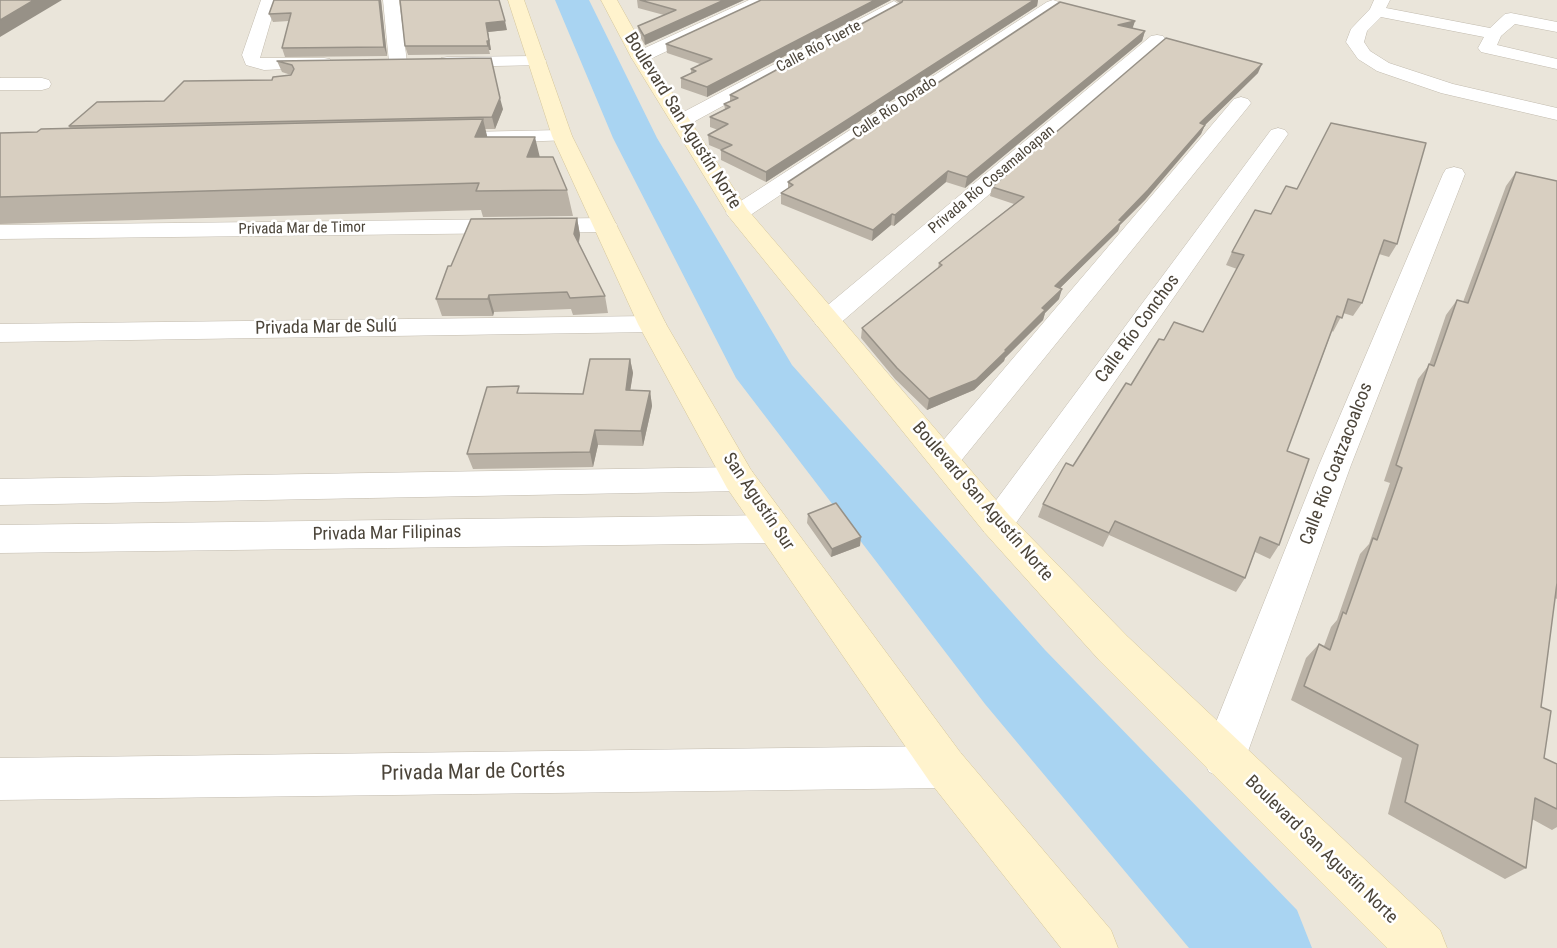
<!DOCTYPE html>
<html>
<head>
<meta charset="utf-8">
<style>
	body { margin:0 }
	canvas { display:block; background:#f6f3ec }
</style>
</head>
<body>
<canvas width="1557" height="948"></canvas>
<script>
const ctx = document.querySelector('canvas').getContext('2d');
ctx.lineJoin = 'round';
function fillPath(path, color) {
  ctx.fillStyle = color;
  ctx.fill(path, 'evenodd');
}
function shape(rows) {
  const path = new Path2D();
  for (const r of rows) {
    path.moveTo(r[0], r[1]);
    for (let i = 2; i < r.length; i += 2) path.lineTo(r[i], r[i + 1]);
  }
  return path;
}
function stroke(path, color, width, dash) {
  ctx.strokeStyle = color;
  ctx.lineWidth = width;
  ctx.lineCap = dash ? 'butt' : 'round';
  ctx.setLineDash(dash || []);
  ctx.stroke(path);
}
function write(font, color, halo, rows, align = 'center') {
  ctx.font = font + ' "Roboto Condensed",sans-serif';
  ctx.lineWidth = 5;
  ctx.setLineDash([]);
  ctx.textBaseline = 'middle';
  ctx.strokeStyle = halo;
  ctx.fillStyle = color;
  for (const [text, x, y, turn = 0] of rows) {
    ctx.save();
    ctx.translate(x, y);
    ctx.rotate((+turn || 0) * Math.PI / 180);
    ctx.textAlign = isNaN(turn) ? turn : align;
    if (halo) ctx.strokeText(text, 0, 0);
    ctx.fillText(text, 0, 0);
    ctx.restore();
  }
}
fillPath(shape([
	[0,0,1557,0,1557,948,0,948]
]), '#eae5da');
fillPath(shape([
	[555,0,589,0,657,138,792,365,1045,650,1297,910,1312,948,1189,948,985,704,736,378,613,138,555,0]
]), '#a9d4f2');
const street = shape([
	[261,0,277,0,260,58,324,58,330,59,333,63,330,67,264,70,246,65,242,55,261,0],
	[383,0,399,0,407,62,404,66,398,67,392,66,389,62,383,0],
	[749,0,770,0,768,3,646,61,634,61,631,57,634,53,749,0],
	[1053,0,1059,2,1061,5,1059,8,746,218,738,220,730,218,726,213,730,208,1047,2,1053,0],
	[1374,0,1390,0,1386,8,1490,28,1505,14,1511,13,1557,22,1557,32,1515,24,1501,36,1497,45,1557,59,1557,69,1481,52,1478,48,1484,37,1381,17,1367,31,1364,42,1370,51,1389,63,1453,84,1557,108,1557,120,1441,93,1377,71,1358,59,1346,42,1351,29,1370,9,1374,0],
	[894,1,902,6,900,9,688,125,681,127,674,125,671,121,674,117,894,1],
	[1157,35,1163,36,1166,40,1163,44,837,326,827,328,817,326,813,320,817,314,1151,36,1157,35],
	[537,56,543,57,546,61,543,65,447,67,441,66,438,62,441,58,447,57,537,56],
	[0,78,42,78,49,80,51,84,49,88,42,90,0,90,0,78],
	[1241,97,1248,99,1251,103,1248,107,956,467,945,471,934,467,929,459,934,451,1234,99,1241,97],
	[1278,128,1285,130,1288,134,1009,533,997,537,985,533,980,524,985,515,1271,130,1278,128],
	[562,130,569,132,572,136,569,140,466,144,459,142,456,138,459,134,466,132,562,130],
	[1454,167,1462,169,1465,174,1351,465,1246,757,1239,772,1224,778,1209,772,1202,757,1319,465,1443,174,1446,169,1454,167],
	[605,218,613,220,617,225,613,230,605,232,0,239,0,225,605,218],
	[652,316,662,318,666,324,662,330,652,332,0,342,0,324,652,316],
	[739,467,751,470,756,479,751,488,739,491,0,505,0,479,739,467],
	[775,515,787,519,792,529,787,539,775,543,0,553,0,525,775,515],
	[945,746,960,752,967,767,960,782,945,788,0,800,0,758,945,746]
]);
const secondary = shape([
	[508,0,524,0,572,136,666,324,751,470,960,752,1111,930,1118,948,1061,948,930,782,727,488,638,324,552,136,508,0],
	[601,0,617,0,649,57,747,209,1009,515,1127,636,1440,930,1447,948,1387,948,1099,660,985,533,730,218,631,57,601,0]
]);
stroke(street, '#c2bbae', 1);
stroke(secondary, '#d6c79b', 1);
fillPath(street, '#fff');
fillPath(secondary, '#fff3cd');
fillPath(shape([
	[274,0,381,0,387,56,285,57,282,48,289,21,273,22,269,14],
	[400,0,507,30,488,32,491,50,489,50,490,54,408,55,405,46],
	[637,0,744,0,645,45,639,35,638,26,664,15,638,8],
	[761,0,891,0,707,97,681,88,681,78,691,73,691,69,700,64,667,53,666,44],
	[895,0,1038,0,1037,6,766,182,721,160,721,150,709,145,708,135,718,130,710,127,710,117,725,109,724,104,730,102,730,95,900,3],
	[1135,21,1132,28,1145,31,1142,41,965,188,946,182,894,226,891,225,872,241,781,204,781,193,788,188,788,182],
	[277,61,503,109,495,129,485,129,487,137,540,157,567,190,573,216,483,217,481,210,0,224,0,133,37,132,70,129,69,126,164,101,272,80,291,75,282,72],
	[1258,73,1205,125,1201,134,1145,200,1120,225,1118,231,1060,288,1059,299,1045,313,1043,320,1005,358,1004,361,974,390,927,410,895,379,861,338,862,328,938,268,939,263,1014,204,990,196,992,187],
	[1516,172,1557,181,1557,599,1555,598,1541,707,1544,758,1557,764,1557,827,1552,830,1532,819,1526,868,1505,879,1388,814,1402,758,1291,700,1306,658,1319,644,1324,646,1331,627,1337,620,1360,554,1369,544,1390,483,1384,481,1418,379,1429,365,1446,315,1457,300,1463,302,1506,186],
	[1286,186,1397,244,1389,257,1379,254,1362,303,1353,316,1343,313,1333,332,1332,331,1287,451,1279,545,1270,559,1255,552,1245,578,1236,592,1109,535,1103,547,1038,517,1043,504,1073,466,1164,340,1203,332,1237,269,1226,265,1232,252,1271,214],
	[577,218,580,235,579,243,605,296,608,313,573,315,571,309,494,312,493,316,442,316,436,299,451,266],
	[630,359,633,373,630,390,650,391,652,406,643,446,598,445,593,467,473,469,467,454,521,393,583,394],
	[808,514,860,546,831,557,807,523]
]), '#bab2a6');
fillPath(shape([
	[34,0,62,0,0,37,0,20],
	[379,0,381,0,387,56,384,47],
	[724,0,744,0,645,45,644,36],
	[875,0,891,0,707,97,707,87],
	[1034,0,1038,0,1037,6,766,182,766,172],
	[505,21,507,30,488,32,491,50,489,50,487,41,486,23],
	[1135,21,1132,30,1118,25],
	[1145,31,1142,41,965,188,967,177],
	[1262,64,1258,73,1205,125,1201,134,1145,200,1120,225,1118,231,1052,296,1055,286,1200,123],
	[500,98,503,109,495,129,492,117],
	[483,119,489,144,475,137],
	[535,137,541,162,527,157],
	[948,171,946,182,894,226,895,215],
	[892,214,891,225,872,241,873,230],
	[577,218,580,235,577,250,574,234],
	[1062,289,1059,299,1045,313,1043,320,1005,358,1004,361,974,390,927,410,929,399,1005,350,1042,308],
	[489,295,494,312,493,316,488,299],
	[630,359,633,373,628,405,626,390],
	[650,391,652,406,643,446,641,431],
	[595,430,598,445,593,467,590,452],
	[861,537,860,546,831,557,832,549]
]), '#979187');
const building = shape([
	[0,0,34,0,0,20,0,0],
	[274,0,379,0,384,47,282,48,291,13,269,14,274,0],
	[400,0,499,0,505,21,486,23,489,41,487,41,488,46,405,46,400,0],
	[640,0,724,0,644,36,638,26,676,10,640,0],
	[761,0,875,0,707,87,681,78,696,71,691,69,712,59,666,44,761,0],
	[903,0,1034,0,766,172,721,150,732,145,708,135,728,124,710,117,730,107,724,104,738,98,730,95,902,2,903,0],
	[1060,2,1135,21,1118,25,1145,31,967,177,948,171,895,215,892,214,873,230,781,193,793,185,788,182,1060,2],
	[1166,38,1262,64,1200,123,1205,125,1148,190,1119,220,1122,221,1055,286,1062,289,1042,308,1045,310,1005,350,1006,351,976,380,929,399,897,368,862,328,942,265,939,263,1024,197,992,187,1166,38],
	[491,58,500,98,492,117,69,126,97,102,164,101,184,81,272,80,273,77,291,75,294,69,292,65,277,61,491,58],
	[483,119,475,137,535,137,527,157,553,157,567,190,476,191,479,183,0,197,0,133,37,132,41,129,483,119],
	[1331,123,1426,143,1397,244,1384,240,1362,303,1348,299,1342,318,1337,316,1287,451,1309,459,1279,545,1260,537,1245,578,1115,521,1109,533,1043,504,1066,463,1073,466,1126,383,1131,385,1159,339,1164,340,1174,322,1203,332,1244,255,1232,252,1255,210,1271,214,1286,186,1297,189,1331,123],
	[1516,172,1557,181,1557,583,1541,707,1551,711,1544,758,1557,764,1557,809,1535,798,1526,868,1405,802,1418,745,1304,686,1319,644,1330,650,1343,612,1346,614,1373,538,1377,540,1402,468,1396,465,1429,364,1434,366,1457,300,1468,303,1516,172],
	[577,218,574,234,605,296,570,298,567,292,489,295,488,299,436,299,448,266,451,266,471,219,577,218],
	[590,359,630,359,626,390,650,391,641,431,595,430,590,452,467,454,487,387,519,386,517,393,583,394,590,359],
	[836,503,861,537,832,549,808,514,836,503]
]);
fillPath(building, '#d8cfc1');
stroke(building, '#979187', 1.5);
write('15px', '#4b4439', '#fff', [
	["Calle Río Fuerte",819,47,-28],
	["Calle Río Dorado",895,108,-34],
	["Privada Río Cosamaloapan",992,180,-40],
	["Privada Mar de Timor",302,229,-1]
]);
write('18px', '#4b4439', '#fff', [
	["Boulevard San Agustín Norte",682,121,58],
	["Privada Mar de Sulú",326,328,-1],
	["Calle Río Conchos",1138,329,-54],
	["Calle Río Coatzacoalcos",1337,464,-69],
	["San Agustín Sur",758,502,56],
	["Boulevard San Agustín Norte",982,502,49],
	["Privada Mar Filipinas",387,534,-1],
	["Boulevard San Agustín Norte",1321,850,44]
]);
write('21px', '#4b4439', '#fff', [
	["Privada Mar de Cortés",473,773,-1]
]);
</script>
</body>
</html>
